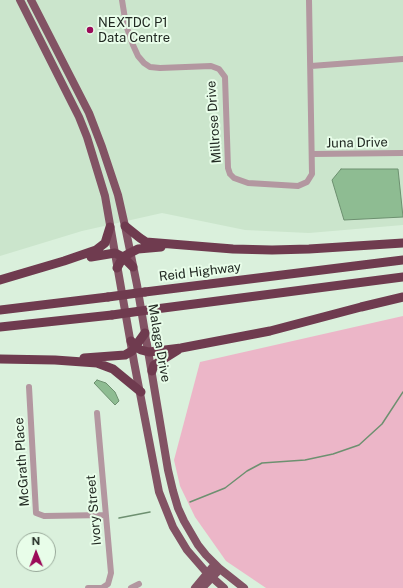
<!DOCTYPE html>
<html>
<head>
<meta charset="utf-8">
<style>
	body { margin:0 }
	#map { position:relative; width:403px; height:588px; overflow:hidden; background:#daf0dc; font-family:"Public Sans",sans-serif }
	canvas { display:block }
	.north { position:absolute; left:16px; top:532px; width:40px; height:40px; box-sizing:border-box; background:#e8fde9; border:1px solid #98a899; border-radius:50%; rotate:359deg; font-size:11px; font-weight:700; line-height:16px; text-align:center; color:#212922 }
	.north::after { content:''; display:block; margin:auto; width:14px; height:18px; background:#9b0a59; clip-path:polygon(50% 0,100% 100%,50% 72%,0 100%) }
</style>
</head>
<body>
<div id="map">
<canvas width="403" height="588"></canvas>
<div class="north">N</div>
</div>
<script>
const ctx = document.querySelector('canvas').getContext('2d');
ctx.lineJoin = 'round';
function fillPath(path, color) {
  ctx.fillStyle = color;
  ctx.fill(path, 'evenodd');
}
function shape(rows) {
  const path = new Path2D();
  for (const r of rows) {
    path.moveTo(r[0], r[1]);
    for (let i = 2; i < r.length; i += 2) path.lineTo(r[i], r[i + 1]);
  }
  return path;
}
function stroke(path, color, width, dash) {
  ctx.strokeStyle = color;
  ctx.lineWidth = width;
  ctx.lineCap = dash ? 'butt' : 'round';
  ctx.setLineDash(dash || []);
  ctx.stroke(path);
}
function write(font, color, halo, rows, align = 'center') {
  ctx.font = font + ' "Public Sans",sans-serif';
  ctx.lineWidth = 4;
  ctx.setLineDash([]);
  ctx.textBaseline = 'middle';
  ctx.strokeStyle = halo;
  ctx.fillStyle = color;
  for (const [text, x, y, turn = 0] of rows) {
    ctx.save();
    ctx.translate(x, y);
    ctx.rotate((+turn || 0) * Math.PI / 180);
    ctx.textAlign = isNaN(turn) ? turn : align;
    if (halo) ctx.strokeText(text, 0, 0);
    ctx.fillText(text, 0, 0);
    ctx.restore();
  }
}
fillPath(shape([
	[0,0,403,0,403,225,309,233,245,230,162,213,82,231,0,256]
]), '#cbe5cc');
fillPath(shape([
	[403,316,403,588,266,588,226,561,195,517,180,486,174,460,200,362]
]), '#ecb6c8');
const water = shape([
	[341,169,398,169,403,217,344,220,332,180,341,169],
	[97,380,106,383,115,392,119,401,115,405,94,383,97,380]
]);
fillPath(water, '#8ebc92');
stroke(water, '#6d9070', 1);
stroke(shape([
	[190,502,225,488,247,471,262,463,305,460,333,454,359,445,382,424,403,392],
	[119,518,150,512]
]), '#6d9070', 1.5);
stroke(shape([
	[122,0,126,25,133,45,138,56,144,63,150,67,160,68,211,66,219,69,225,77,228,168,230,174,234,178,248,183,298,186,307,182,312,174,309,0],
	[311,66,403,59],
	[312,154,403,153],
	[29,387,36,513,44,516,105,515],
	[88,588,102,588,108,584,111,573,97,413],
	[131,588,139,584]
]), '#b397a0', 6);
stroke(shape([
	[20,0,79,117,87,137,105,196,134,362,159,492,173,527,187,550,207,573,224,588],
	[31,0,89,113,102,147,118,195,125,226,137,285,168,470,173,491,178,508,184,521,198,545,206,555,220,569,244,588],
	[195,588,215,564],
	[202,588,220,569]
]), '#825364', 8);
stroke(shape([
	[125,226,140,238,146,242,233,249,272,250,309,249,403,243],
	[91,257,115,253,123,257,133,267],
	[117,268,123,257,130,253,138,249,161,247],
	[0,280,64,261,96,250,105,243,110,227],
	[145,292,403,260],
	[0,310,108,297],
	[148,310,403,277],
	[0,327,112,315],
	[131,341,136,347,141,350,149,352,181,348,270,331,361,307,403,297],
	[84,358,125,355,132,351,145,333],
	[0,359,55,360,97,363,113,369,141,392],
	[152,371,154,365,178,350]
]), '#6f3b4f', 9);
stroke(shape([
	[108,297,145,292],
	[112,315,148,310]
]), '#6f3b4f', 9);
for (const [x, y, r, color] of [
	[90,30,4,"#9b0a59"]
]) {
  const dot = new Path2D();
  dot.arc(x, y, r, 0, 2 * Math.PI);
  ctx.fillStyle = color;
  ctx.fill(dot);
  stroke(dot, '#e8fde9', 1.5);
}
write('13px', '#212922', '#e8fde9', [
	["NEXTDC P1",98,23],
	["Data Centre",98,38]
], 'left');
write('13px', '#212922', '#e8fde9', [
	["Millrose Drive",214,122,-94],
	["Juna Drive",357,143,-1],
	["Reid Highway",200,272,-7],
	["Malaga Drive",159,343,80],
	["McGrath Place",22,462,-94],
	["Ivory Street",94,510,-95]
]);
</script>
</body>
</html>
